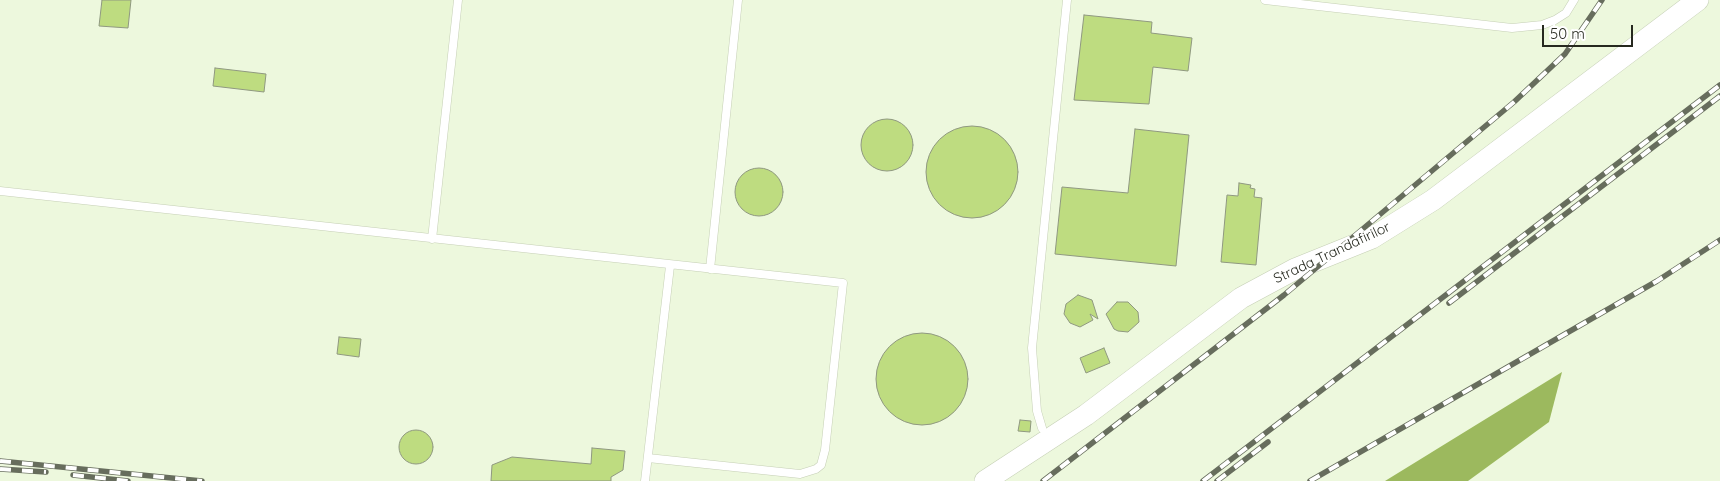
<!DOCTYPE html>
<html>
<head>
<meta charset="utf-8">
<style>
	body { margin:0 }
	#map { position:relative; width:1720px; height:481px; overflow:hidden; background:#edf8dd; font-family:Quicksand,sans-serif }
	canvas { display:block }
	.scale { position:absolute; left:1542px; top:25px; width:91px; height:22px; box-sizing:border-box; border:2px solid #26291f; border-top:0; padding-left:6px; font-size:15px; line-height:18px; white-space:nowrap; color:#26291f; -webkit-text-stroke:4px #fff; paint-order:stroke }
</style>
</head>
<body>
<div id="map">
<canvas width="1720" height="481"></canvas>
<div class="scale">50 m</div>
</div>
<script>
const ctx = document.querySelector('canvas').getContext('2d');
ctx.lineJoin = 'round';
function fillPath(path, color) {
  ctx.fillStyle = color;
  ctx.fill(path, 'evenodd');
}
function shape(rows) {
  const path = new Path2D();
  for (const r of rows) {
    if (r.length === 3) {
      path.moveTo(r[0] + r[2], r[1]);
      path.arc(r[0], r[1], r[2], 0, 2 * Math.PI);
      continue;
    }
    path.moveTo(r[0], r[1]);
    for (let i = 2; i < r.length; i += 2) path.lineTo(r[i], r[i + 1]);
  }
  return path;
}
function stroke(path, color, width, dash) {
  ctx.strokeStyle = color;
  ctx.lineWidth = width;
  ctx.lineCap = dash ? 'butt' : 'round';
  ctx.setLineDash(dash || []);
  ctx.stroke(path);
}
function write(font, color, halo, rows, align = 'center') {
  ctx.font = font + ' Quicksand,sans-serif';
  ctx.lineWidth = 4.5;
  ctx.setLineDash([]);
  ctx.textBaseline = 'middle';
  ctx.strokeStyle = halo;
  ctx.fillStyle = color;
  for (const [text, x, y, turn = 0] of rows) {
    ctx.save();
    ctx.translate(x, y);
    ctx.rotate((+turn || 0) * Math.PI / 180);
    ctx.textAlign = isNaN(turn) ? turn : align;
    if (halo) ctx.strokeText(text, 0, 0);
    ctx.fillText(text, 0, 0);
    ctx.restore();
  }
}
fillPath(shape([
	[1562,372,1549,422,1468,481,1385,481]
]), '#9cb95e');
const building = shape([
	[102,0,131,0,128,28,99,26,102,0],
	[1084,15,1152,22,1151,33,1192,38,1188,71,1153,67,1149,104,1074,100,1084,15],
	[215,68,266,74,264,92,213,86,215,68],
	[887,145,26],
	[972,172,46],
	[1135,129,1189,135,1176,266,1055,254,1062,187,1128,193,1135,129],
	[759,192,24],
	[1239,183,1251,185,1250,188,1255,189,1254,197,1262,198,1256,265,1221,262,1227,195,1238,196,1239,183],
	[1078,295,1092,300,1098,319,1090,314,1093,320,1080,327,1070,323,1064,314,1066,304,1078,295],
	[1117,302,1128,302,1138,312,1139,322,1128,332,1118,331,1114,329,1106,314,1117,302],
	[922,379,46],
	[339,337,361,339,359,357,337,354,339,337],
	[1104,348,1110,363,1086,373,1080,358,1104,348],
	[1020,420,1031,421,1030,432,1018,431,1020,420],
	[416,447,17],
	[592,448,625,451,623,470,611,477,611,481,491,481,492,465,512,457,591,464,592,448]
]);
fillPath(building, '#bedc80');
stroke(building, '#8f9880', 1);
const lane = shape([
	[1265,0,1512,28,1542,25,1555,20,1566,13,1574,0],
	[0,191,843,283,825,450,821,465,816,469,800,474,648,458],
	[432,239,458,0],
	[710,269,738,0],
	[1042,428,1037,411,1032,348,1067,0],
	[645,481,670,266]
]);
const secondary = shape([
	[985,481,1086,415,1241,298,1295,269,1372,238,1433,200,1698,0]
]);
stroke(lane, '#c5cfb5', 9);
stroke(secondary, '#c5cfb5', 22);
stroke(lane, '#fff', 8);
stroke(secondary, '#fff', 21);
const rail = shape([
	[1449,303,1720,96],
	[0,461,202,481],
	[0,469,46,472],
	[73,475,128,481],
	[1043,481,1284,295,1514,102,1565,54,1602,0],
	[1203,481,1720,85],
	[1217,481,1268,442],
	[1310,481,1657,281,1720,240]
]);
stroke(rail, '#676d5d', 5.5);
stroke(rail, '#fff', 4, [11]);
write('14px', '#26291f', '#fff', [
	["Strada Trandafirilor",1332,253,-25]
]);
</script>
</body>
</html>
